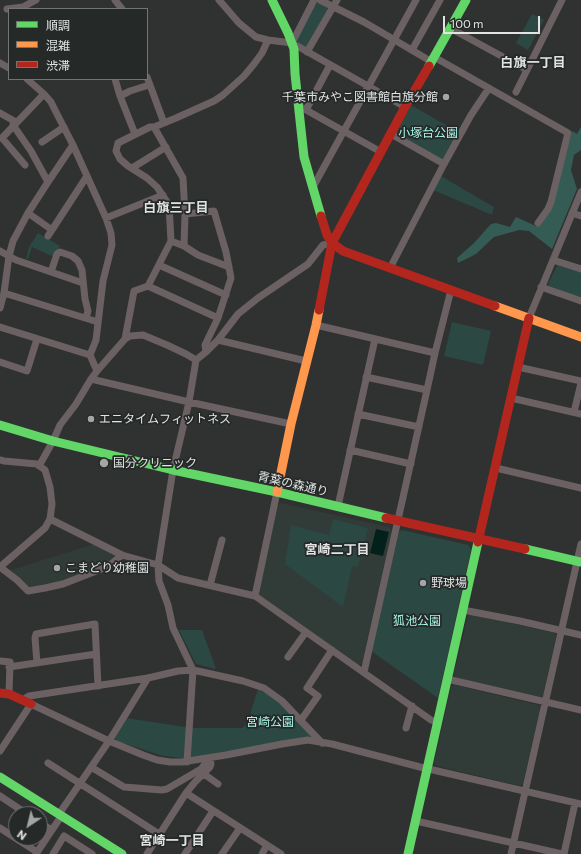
<!DOCTYPE html>
<html>
<head>
<meta charset="utf-8">
<style>
	body { margin:0 }
	#map { position:relative; width:581px; height:854px; overflow:hidden; background:#303231; font-family:Commissioner,"Noto Sans JP",sans-serif }
	canvas { display:block }
	.legend { position:absolute; left:8px; top:8px; width:140px; height:72px; box-sizing:border-box; background:#252928; border:1px solid #707473; margin:0; padding:5px 7px; list-style:none; font-size:12px; color:#e1e4e3 }
	.legend li { display:flex; align-items:center; gap:8px; height:20px }
	.legend b { width:20px; border:1px solid #707473 }
	.north { position:absolute; left:8px; top:806px; width:40px; height:40px; box-sizing:border-box; background:#252928; border:1px solid #707473; border-radius:50%; rotate:215deg; font-size:11px; font-weight:700; line-height:16px; text-align:center; color:#e1e4e3 }
	.north::after { content:''; display:block; margin:auto; width:14px; height:18px; background:#a3a6a5; clip-path:polygon(50% 0,100% 100%,50% 72%,0 100%) }
	.scale { position:absolute; left:443px; top:16px; width:97px; height:18px; box-sizing:border-box; border:2px solid #e1e4e3; border-top:0; padding-left:5px; font-size:12px; line-height:14px; white-space:nowrap; color:#e1e4e3; -webkit-text-stroke:3px #252928; paint-order:stroke }
</style>
</head>
<body>
<div id="map">
<canvas width="581" height="854"></canvas>
<ul class="legend">
<li><b style="height:5px;background:#63d668"></b>順調</li>
<li><b style="height:5px;background:#ff974d"></b>混雑</li>
<li><b style="height:5px;background:#b3261e"></b>渋滞</li>
</ul>
<div class="north">N</div>
<div class="scale">100 m</div>
</div>
<script>
const ctx = document.querySelector('canvas').getContext('2d');
ctx.lineJoin = 'round';
function fillPath(path, color) {
  ctx.fillStyle = color;
  ctx.fill(path, 'evenodd');
}
function shape(rows) {
  const path = new Path2D();
  for (const r of rows) {
    path.moveTo(r[0], r[1]);
    for (let i = 2; i < r.length; i += 2) path.lineTo(r[i], r[i + 1]);
  }
  return path;
}
function stroke(path, color, width, dash) {
  ctx.strokeStyle = color;
  ctx.lineWidth = width;
  ctx.lineCap = dash ? 'butt' : 'round';
  ctx.setLineDash(dash || []);
  ctx.stroke(path);
}
function write(font, color, halo, rows, align = 'center') {
  ctx.font = font + ' Commissioner,"Noto Sans JP",sans-serif';
  ctx.lineWidth = 3.5;
  ctx.setLineDash([]);
  ctx.textBaseline = 'middle';
  ctx.strokeStyle = halo;
  ctx.fillStyle = color;
  for (const [text, x, y, turn = 0] of rows) {
    ctx.save();
    ctx.translate(x, y);
    ctx.rotate((+turn || 0) * Math.PI / 180);
    ctx.textAlign = isNaN(turn) ? turn : align;
    if (halo) ctx.strokeText(text, 0, 0);
    ctx.fillText(text, 0, 0);
    ctx.restore();
  }
}
fillPath(shape([
	[281,503,389,527,392,531,362,664,358,665,259,596,257,593,277,506],
	[94,544,116,555,116,559,105,566,64,581,30,588,8,571],
	[470,614,554,633,556,636,543,695,540,697,455,678,454,673,468,616],
	[454,685,538,705,540,709,523,783,520,786,437,766,434,763,451,687]
]), '#313c39');
fillPath(shape([
	[320,2,327,6,328,10,306,48,297,43,295,39,315,3],
	[532,14,544,20,528,50,516,43],
	[411,105,458,132,442,160,397,135,396,132],
	[441,176,492,206,494,207,492,214,490,214,433,190],
	[38,233,60,246,54,257,32,247,28,259,26,259,29,247],
	[560,262,581,270,581,298,549,286,548,284,557,266],
	[452,322,491,331,483,365,444,356],
	[333,519,368,528,358,567,352,566,343,607,285,564,291,525,329,535],
	[402,530,468,545,471,549,438,698,371,651,399,532],
	[179,630,202,630,216,669,196,664],
	[258,689,282,703,311,734,309,738,192,759,163,756,117,741,114,736,126,718,192,728,242,728,247,724]
]), '#2b4842');
fillPath(shape([
	[581,127,581,150,574,155,571,170,577,189,552,249,529,231,519,230,494,237,476,254,458,263,457,258,474,243,491,224,496,223,510,227,516,217,536,226,540,226,550,211,553,202,572,131,577,134]
]), '#345b54');
fillPath(shape([
	[376,529,389,532,383,556,370,553]
]), '#04201b');
stroke(shape([
	[115,0,122,9],
	[219,0,239,23,256,37,268,40,292,43,405,107],
	[320,0,364,22,432,62],
	[7,9,23,7,36,0],
	[450,28,527,70],
	[292,43,314,0],
	[412,50,440,0],
	[307,52,337,0],
	[434,57,568,133,551,202,548,209,538,223],
	[0,63,9,68],
	[147,77,164,123,154,127],
	[27,79,44,94,51,102,58,116,73,145,87,176,106,218,111,233,112,245,103,281,96,340,90,355,97,371],
	[115,79,120,96,135,134],
	[516,92,562,0],
	[120,96,130,91,149,85],
	[299,106,381,152],
	[306,110,330,65],
	[0,113,16,122],
	[164,123,176,118,214,101,223,95,244,76,254,64,262,53,268,40],
	[13,125,31,151,48,182],
	[391,134,444,164],
	[42,142,64,127],
	[25,165,2,138,44,94],
	[132,168,166,147],
	[313,187,416,0],
	[28,213,52,230],
	[572,213,581,216],
	[185,214,214,211,226,252,231,278,218,318,205,345,206,352],
	[106,218,163,195],
	[48,236,87,176],
	[171,241,184,246,198,255,229,267],
	[0,251,16,260,83,283],
	[553,260,581,269],
	[159,265,226,295],
	[390,268,444,164,471,115,489,88],
	[51,272,57,254,60,252,72,256,78,261,82,270,85,299,88,311,86,318],
	[148,286,171,241,169,205,157,187,147,178,128,166,120,159,116,151,118,143,150,127,154,127,183,178,185,214,184,246],
	[541,287,581,301],
	[4,293,98,322],
	[0,308,4,293,9,256,13,241,28,213,48,182,73,145],
	[529,318,581,192],
	[316,325,435,353],
	[0,327,90,355],
	[125,339,130,336,143,335,167,345,186,354,196,360],
	[218,340,306,361],
	[0,362,27,371,37,339],
	[518,367,581,381],
	[366,377,427,390],
	[91,379,189,402,291,424],
	[511,398,581,414],
	[574,412,581,383],
	[358,414,419,427],
	[350,450,411,464],
	[0,460,4,461,37,464,45,470,50,487,52,504,50,519,45,528,0,567],
	[39,466,53,441,60,425,76,404,91,379,97,371,125,339,134,291,148,286,218,318],
	[496,468,581,488],
	[338,506,375,339],
	[50,519,122,555,158,565,178,578,255,596,431,720,437,722],
	[0,567,17,580,28,591,45,588,63,584,109,566,122,555],
	[210,585,222,540],
	[255,596,277,492],
	[463,610,520,621,581,635],
	[288,657,306,632],
	[0,661,10,662,9,694],
	[37,663,35,638,36,634,95,624,98,686],
	[9,667,96,654],
	[364,672,427,390,435,353,451,290],
	[447,679,581,710],
	[23,700,29,696,148,678,178,671,193,670,243,681,264,688,282,701,322,743],
	[301,720,318,696,307,688,332,650],
	[406,728,412,706],
	[0,751,31,704,109,741,143,755,157,760,170,762,182,762,226,755,282,744,308,740,332,744,420,767,581,804],
	[187,762,193,670,173,628,168,605,159,581,158,565,173,470,189,402,196,360,206,352,218,340,238,314,258,298,308,264,323,245,332,243],
	[48,763,159,834],
	[91,767,124,787,162,790,167,789,201,769,210,758],
	[204,774,218,784],
	[186,793,281,854],
	[0,796,27,814],
	[59,814,109,741,148,678],
	[416,821,562,854],
	[40,823,52,830],
	[0,828,37,852],
	[36,854,62,815],
	[53,854,64,836,92,854],
	[147,854,186,793,195,782,210,767,211,764,210,758],
	[185,854,213,811],
	[222,854,240,828],
	[262,854,267,845],
	[511,854,581,544],
	[564,854,575,803]
]), '#6b6062', 7);
stroke(shape([
	[272,0,288,33,294,49,295,74,304,157,321,216],
	[429,66,466,0],
	[0,425,53,441,173,470,277,492,386,518],
	[525,549,581,562],
	[0,777,122,854],
	[408,854,478,542]
]), '#63d668', 9);
stroke(shape([
	[495,306,581,337],
	[277,492,291,424,316,325,319,310]
]), '#ff974d', 9);
stroke(shape([
	[321,216,327,235,332,243,343,251,495,306],
	[319,310,332,243,405,107,429,66],
	[386,518,525,549],
	[478,542,529,318],
	[0,693,9,694,31,704]
]), '#b3261e', 9);
for (const [x, y, r, color] of [
	[446,97,4,"#a3a6a5"],
	[91,419,4,"#a3a6a5"],
	[104,463,5,"#a3a6a5"],
	[57,568,4,"#a3a6a5"],
	[423,583,4,"#a3a6a5"]
]) {
  const dot = new Path2D();
  dot.arc(x, y, r, 0, 2 * Math.PI);
  ctx.fillStyle = color;
  ctx.fill(dot);
  stroke(dot, '#252928', 1.5);
}
write('12px', '#e1e4e3', '#252928', [
	["千葉市みやこ図書館白旗分館",438,97,"right"],
	["エニタイムフィットネス",99,419],
	["国分クリニック",113,463],
	["こまどり幼稚園",65,568],
	["野球場",431,583]
], 'left');
write('12px', '#a7f6e7', '#252928', [
	["小塚台公園",428,133],
	["狐池公園",417,621],
	["宮崎公園",270,722]
]);
write('12px', '#e1e4e3', '#252928', [
	["青葉の森通り",293,484,13]
]);
write('bold 13px', '#e1e4e3', '#252928', [
	["白旗一丁目",533,63],
	["白旗三丁目",176,208],
	["宮崎二丁目",337,550],
	["宮崎一丁目",172,841]
]);
</script>
</body>
</html>
